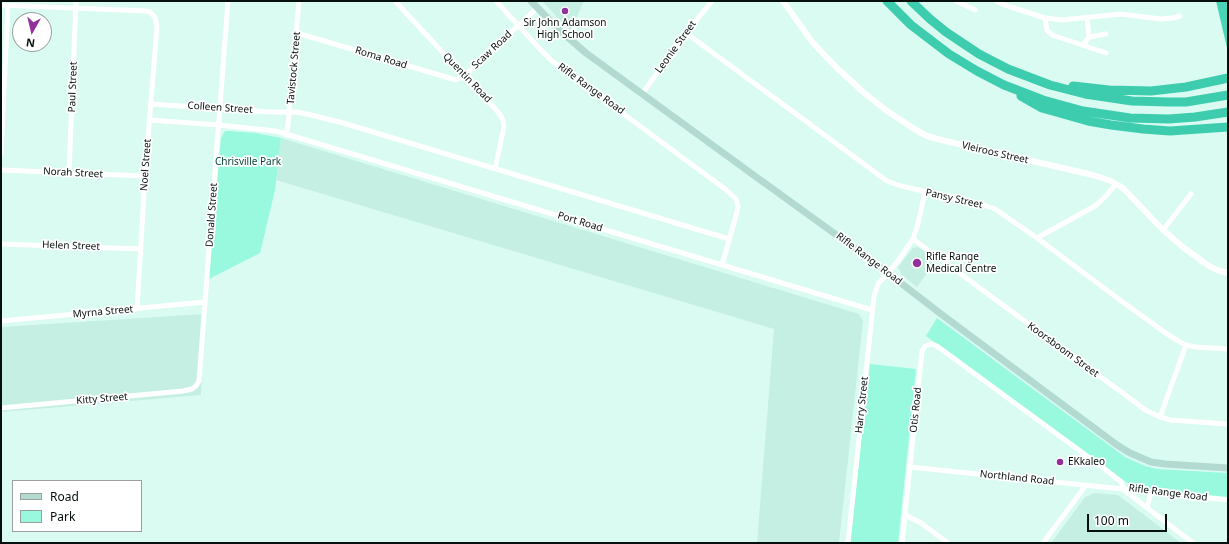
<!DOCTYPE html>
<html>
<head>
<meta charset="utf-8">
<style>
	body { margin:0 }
	#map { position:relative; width:1229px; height:544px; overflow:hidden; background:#dafbf1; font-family:"Noto Sans",sans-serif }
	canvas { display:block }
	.frame { position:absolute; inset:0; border:2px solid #05100d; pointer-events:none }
	.legend { position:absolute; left:12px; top:480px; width:130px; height:52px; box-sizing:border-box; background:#fff; border:1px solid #9b9f9e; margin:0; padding:5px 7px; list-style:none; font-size:12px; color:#05100d }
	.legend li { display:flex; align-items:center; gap:8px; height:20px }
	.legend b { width:20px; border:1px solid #9b9f9e }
	.north { position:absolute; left:12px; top:12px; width:40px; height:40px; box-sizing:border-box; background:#fff; border:1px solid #9b9f9e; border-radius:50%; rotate:188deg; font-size:11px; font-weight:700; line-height:16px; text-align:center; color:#05100d }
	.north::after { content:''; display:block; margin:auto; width:14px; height:18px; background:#923199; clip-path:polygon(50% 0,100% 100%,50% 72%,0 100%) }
	.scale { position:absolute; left:1087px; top:514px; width:80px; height:18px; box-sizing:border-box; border:2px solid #05100d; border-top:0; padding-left:5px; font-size:12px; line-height:14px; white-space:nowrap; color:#05100d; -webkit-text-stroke:3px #fff; paint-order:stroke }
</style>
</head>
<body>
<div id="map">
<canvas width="1229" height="544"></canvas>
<div class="frame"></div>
<ul class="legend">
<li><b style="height:5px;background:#b2dad1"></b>Road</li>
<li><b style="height:11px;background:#98f9df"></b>Park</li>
</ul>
<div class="north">N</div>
<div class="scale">100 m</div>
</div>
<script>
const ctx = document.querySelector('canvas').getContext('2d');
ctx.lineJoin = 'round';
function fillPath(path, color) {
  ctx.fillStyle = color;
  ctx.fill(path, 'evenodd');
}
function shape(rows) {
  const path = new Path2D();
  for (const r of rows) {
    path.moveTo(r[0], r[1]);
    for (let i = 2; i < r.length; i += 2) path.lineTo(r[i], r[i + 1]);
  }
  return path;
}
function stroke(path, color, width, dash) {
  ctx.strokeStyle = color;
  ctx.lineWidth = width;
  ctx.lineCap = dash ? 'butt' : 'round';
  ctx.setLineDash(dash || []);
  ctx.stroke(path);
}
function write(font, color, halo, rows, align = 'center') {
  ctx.font = font + ' "Noto Sans",sans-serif';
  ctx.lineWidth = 3.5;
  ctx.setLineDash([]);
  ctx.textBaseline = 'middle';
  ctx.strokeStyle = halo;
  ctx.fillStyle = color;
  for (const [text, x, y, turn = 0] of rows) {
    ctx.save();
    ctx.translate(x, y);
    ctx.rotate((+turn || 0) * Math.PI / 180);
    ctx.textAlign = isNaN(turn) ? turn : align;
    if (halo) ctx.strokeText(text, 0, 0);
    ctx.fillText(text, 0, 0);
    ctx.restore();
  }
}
fillPath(shape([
	[542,1,584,1,571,30,560,20],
	[281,138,859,314,863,321,839,543,757,543,774,329,276,180],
	[918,247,937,260,917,287,902,275,898,267,913,248],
	[204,314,201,395,1,412,1,327],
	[1094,493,1118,495,1181,543,1051,543,1085,497]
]), '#c6efe3');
fillPath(shape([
	[225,131,231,131,256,133,281,138,275,190,260,253,209,279,221,138],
	[937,318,1125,457,1145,466,1157,469,1228,473,1228,497,1138,488,1129,484,926,336],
	[870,364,916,369,898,543,850,543]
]), '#98f9df');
fillPath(shape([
	[1216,1,1228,1,1228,52]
]), '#49d5b6');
stroke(shape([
	[395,1,499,113,503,120,504,127,495,169],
	[496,1,539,48,552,61,725,189,736,199,738,206,737,212,722,265],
	[956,1,975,10],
	[996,1,1005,5,1045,18,1062,20,1121,14,1161,19,1173,18,1180,16],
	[1,5,146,11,150,12,155,17,157,26,145,176,137,309],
	[1087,17,1089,37],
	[1045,18,1047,30,1052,35,1106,53],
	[686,33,887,181,901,186,984,205,995,209,1037,238,1120,300,1170,336,1180,342,1186,345,1195,347,1228,349],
	[297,34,304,35,456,80,464,76,537,8],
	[1083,45,1089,37,1106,34],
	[642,94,686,33,712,1],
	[150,104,271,112,296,112,311,115,343,123,729,239],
	[149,120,219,125,276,131,872,310],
	[287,135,299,1],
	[1,154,8,5],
	[1,170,145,176],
	[69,172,76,1],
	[1163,230,1191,194],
	[1037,238,1095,206,1104,198,1116,184],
	[913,239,1147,411,1160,417,1170,420,1228,424],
	[1,244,141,249],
	[1,321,205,302],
	[1,408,183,391,192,389,196,386,199,381,205,302,228,1],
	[1160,417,1186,345],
	[910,467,1228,500],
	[1147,508,1151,492],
	[905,515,921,523,948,543],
	[848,543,874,296,878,284,898,261,913,239,918,224,925,192],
	[902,543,922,351,925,346,931,344,937,346,1106,470,1121,482,1124,490,1193,543],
	[1043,543,1086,485]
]), '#fff', 5);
stroke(shape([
	[783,1,813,43,836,67,862,91,887,111,916,130,927,136,941,140,1093,175,1111,181,1123,188,1163,230,1184,248,1209,266,1217,270,1228,273]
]), '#fff', 6);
stroke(shape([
	[531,1,557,28,586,53,748,171,867,257,945,317,1117,445,1130,453,1151,462,1165,464,1228,468]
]), '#b2dad1', 7);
stroke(shape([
	[887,1,911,25,949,54,977,71,1004,85,1043,100,1083,111,1130,118,1169,119,1195,117,1228,112],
	[911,1,930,19,946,32,979,54,1008,69,1050,85,1085,94,1132,101,1168,102,1186,102,1228,95],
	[1073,86,1109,90,1151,91,1186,87,1228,78],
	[1021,96,1042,108,1088,121,1111,125,1143,129,1170,131,1228,127]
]), '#3dcdae', 9);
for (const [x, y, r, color] of [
	[565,11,4,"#923199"],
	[917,263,5,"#923199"],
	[1060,462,4,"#923199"]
]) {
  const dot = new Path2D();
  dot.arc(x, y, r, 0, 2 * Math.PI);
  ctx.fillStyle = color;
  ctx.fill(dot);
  stroke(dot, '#fff', 1.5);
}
write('10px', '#05100d', '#fff', [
	["Sir John Adamson",565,23,"center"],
	["High School",565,35,"center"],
	["Rifle Range",926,257],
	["Medical Centre",926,269],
	["EKkaleo",1068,462]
], 'left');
write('10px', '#05100d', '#fff', [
	["Leonie Street",676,47,-54],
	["Scaw Road",492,50,-43],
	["Roma Road",381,58,17],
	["Tavistock Street",294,68,-85],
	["Quentin Road",467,78,46],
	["Paul Street",73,87,-88],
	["Rifle Range Road",591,89,36],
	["Colleen Street",220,108,4],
	["Vleiroos Street",995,153,13],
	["Noel Street",146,165,-86],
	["Norah Street",73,173,3],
	["Pansy Street",954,199,13],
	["Donald Street",212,215,-86],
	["Port Road",580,222,17],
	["Helen Street",71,246,2],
	["Rifle Range Road",869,259,37],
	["Myrna Street",103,312,-5],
	["Koorsboom Street",1063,350,36],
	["Kitty Street",102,399,-5],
	["Harry Street",862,405,-84],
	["Otis Road",916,410,-84],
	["Northland Road",1017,478,6],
	["Rifle Range Road",1168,493,7]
]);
write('10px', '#09473a', '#fff', [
	["Chrisville Park",248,162]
]);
</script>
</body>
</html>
